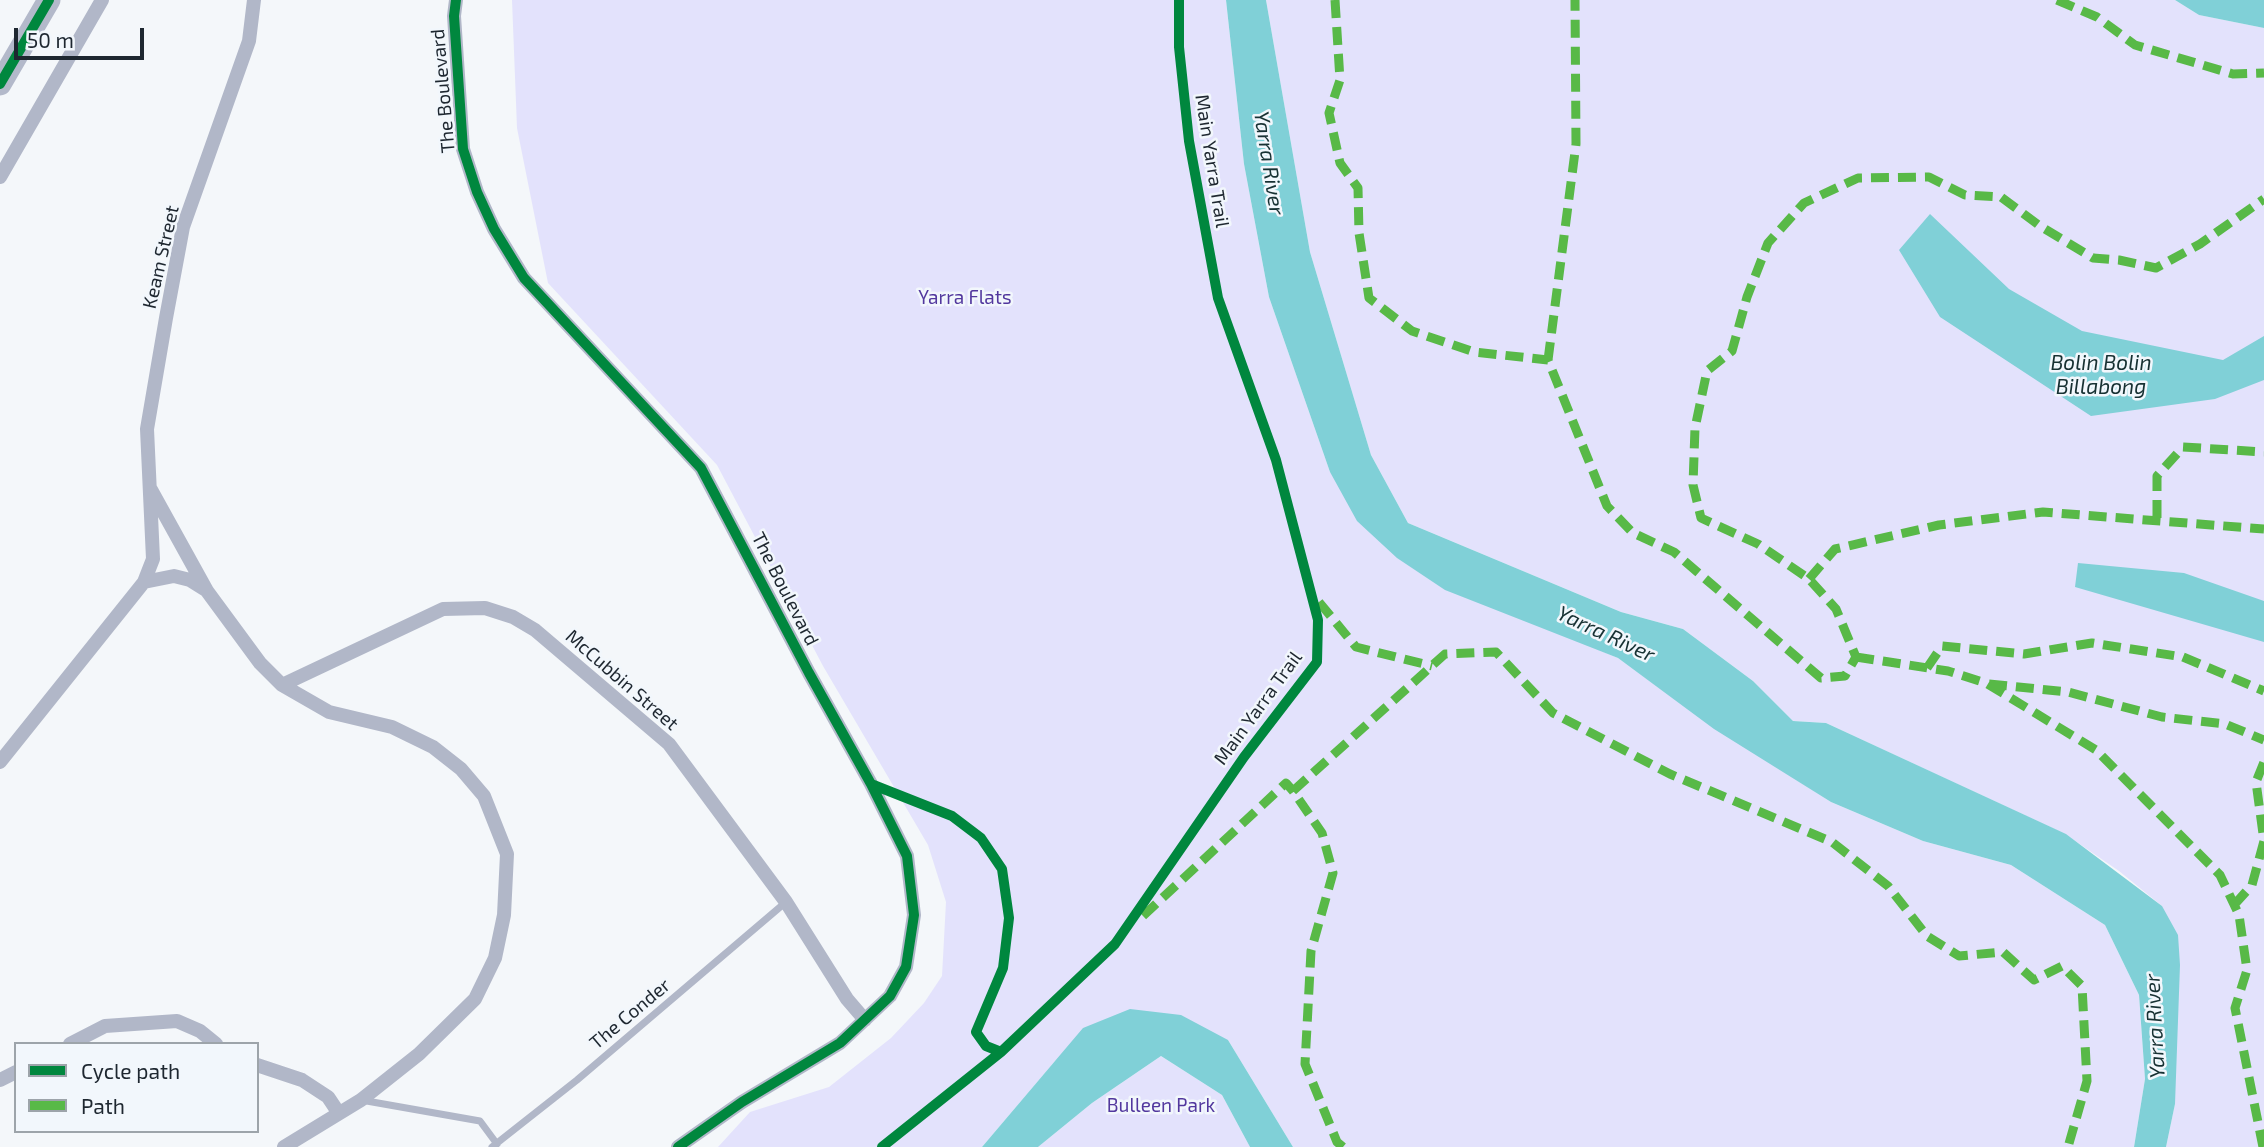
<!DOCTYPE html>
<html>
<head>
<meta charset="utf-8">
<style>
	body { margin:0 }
	#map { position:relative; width:2264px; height:1147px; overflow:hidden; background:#f4f7fa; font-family:"Exo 2",sans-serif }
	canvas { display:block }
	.legend { position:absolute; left:14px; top:1042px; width:245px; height:91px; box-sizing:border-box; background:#f2f7fc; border:2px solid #9da4aa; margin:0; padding:9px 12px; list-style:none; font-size:21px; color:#1e2730 }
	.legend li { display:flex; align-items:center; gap:14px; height:35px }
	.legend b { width:35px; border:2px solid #9da4aa }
	.scale { position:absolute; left:14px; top:28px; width:130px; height:32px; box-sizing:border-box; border:4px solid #1e2730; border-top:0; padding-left:9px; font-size:21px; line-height:24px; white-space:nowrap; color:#1e2730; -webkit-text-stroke:5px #f2f7fc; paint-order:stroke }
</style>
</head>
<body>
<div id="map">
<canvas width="2264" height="1147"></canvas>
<ul class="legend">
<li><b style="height:9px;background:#00873e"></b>Cycle path</li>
<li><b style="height:9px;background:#58b947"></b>Path</li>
</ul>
<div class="scale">50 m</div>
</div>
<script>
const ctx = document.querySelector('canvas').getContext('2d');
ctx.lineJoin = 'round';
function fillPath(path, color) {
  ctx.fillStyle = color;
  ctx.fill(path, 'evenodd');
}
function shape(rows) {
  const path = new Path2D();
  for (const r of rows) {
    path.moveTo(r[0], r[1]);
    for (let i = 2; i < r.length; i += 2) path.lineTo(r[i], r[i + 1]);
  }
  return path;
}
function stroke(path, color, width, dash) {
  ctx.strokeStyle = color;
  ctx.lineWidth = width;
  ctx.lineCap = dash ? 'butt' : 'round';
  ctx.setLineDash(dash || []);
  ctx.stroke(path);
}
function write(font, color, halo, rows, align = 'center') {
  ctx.font = font + ' "Exo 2",sans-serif';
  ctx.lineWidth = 5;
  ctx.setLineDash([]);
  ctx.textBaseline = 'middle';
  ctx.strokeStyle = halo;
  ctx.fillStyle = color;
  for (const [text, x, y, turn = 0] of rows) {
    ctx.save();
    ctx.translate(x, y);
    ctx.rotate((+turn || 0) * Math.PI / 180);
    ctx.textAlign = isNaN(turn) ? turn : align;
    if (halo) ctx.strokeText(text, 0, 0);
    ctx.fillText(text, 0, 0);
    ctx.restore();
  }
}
fillPath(shape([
	[512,0,1226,0,1244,164,1269,297,1330,472,1553,631,1618,658,1718,730,1831,802,1923,841,2011,865,2105,925,2139,995,2145,1079,2134,1147,1293,1147,1228,1040,1056,1060,982,1147,718,1147,750,1112,829,1087,891,1038,924,1003,942,976,946,902,928,845,823,666,717,465,548,283,517,128],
	[1266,0,2175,0,2199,15,2264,28,2264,1147,2166,1147,2175,1104,2162,906,2119,871,2065,834,1826,723,1793,721,1753,681,1683,629,1621,612,1408,523,1371,455,1310,252],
	[1161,1056,1222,1095,1250,1147,1038,1147,1092,1103]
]), '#e3e2fc');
fillPath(shape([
	[1226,0,1266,0,1310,252,1371,455,1408,523,1621,612,1683,629,1753,681,1793,721,1826,723,2066,834,2162,906,2178,935,2180,965,2175,1104,2166,1147,2134,1147,2145,1079,2139,995,2105,925,2011,865,1923,841,1831,802,1714,729,1618,658,1445,590,1397,558,1357,521,1330,472,1269,297,1244,164],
	[2175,0,2264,0,2264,28,2199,15],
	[1930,214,2009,289,2082,331,2223,360,2264,336,2264,380,2215,399,2091,416,1940,317,1899,250],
	[2078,563,2184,573,2264,601,2264,642,2075,587],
	[1130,1009,1181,1015,1228,1040,1293,1147,1250,1147,1222,1095,1161,1056,1092,1103,1038,1147,982,1147,1083,1028]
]), '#80d0d7');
stroke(shape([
	[361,1100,480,1121,497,1144],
	[492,1147,577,1080,786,902]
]), '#b1b7c8', 7);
stroke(shape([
	[456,0,454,16,463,149,477,192,494,229,524,278,701,468,809,673,871,784,907,856,914,915,906,967,890,996,840,1043,742,1102,678,1147],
	[0,177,102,0],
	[150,488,207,591,260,663,282,685,329,712,392,727,433,747,461,769,484,796,507,854,504,915,495,958,475,999,419,1054,361,1100,284,1147],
	[144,582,174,576,190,580,206,590],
	[282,685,443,609,485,608,513,617,535,630,669,744,786,902,847,999,865,1020],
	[0,762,144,582,153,559,147,429,166,318,183,227,249,41,254,0],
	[70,1044,105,1026,177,1021,200,1031,216,1044],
	[257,1065,302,1080,328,1097,338,1112],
	[0,1080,16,1072]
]), '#b1b7c8', 14);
stroke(shape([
	[0,84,49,0]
]), '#b3b9ca', 23);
stroke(shape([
	[1335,0,1340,80,1329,113,1340,163,1358,188,1359,233,1369,298,1412,331,1474,352,1548,360,1607,506,1633,533,1674,552,1821,678,1845,676,1856,657,1836,609,1809,579,1758,544,1701,518,1693,485,1695,428,1707,371,1732,351,1747,297,1768,243,1804,203,1858,178,1929,177,1965,195,2001,197,2040,226,2093,258,2119,260,2156,268,2200,244,2264,199],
	[2057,0,2097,17,2135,45,2233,74,2264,73],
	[1548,360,1576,144,1575,0],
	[2157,518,2157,476,2183,447,2264,452],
	[1809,579,1835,549,1939,525,2043,512,2264,529],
	[1319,602,1356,647,1432,666],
	[1856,657,1948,671,1986,683,2096,750,2220,875,2239,915,2247,970,2235,1008,2263,1147],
	[1927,668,1942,646,2024,654,2092,643,2183,657,2264,691],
	[1989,684,2068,692,2162,717,2225,724,2264,740],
	[1293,791,1445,654,1496,652,1553,713,1670,774,1832,842,1888,886,1927,936,1959,956,2003,952,2034,980,2062,966,2082,986,2087,1081,2068,1147],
	[2234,905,2252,885,2264,841,2256,782,2264,762],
	[1143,916,1286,783,1293,791,1322,833,1333,873,1311,951,1305,1064,1337,1142,1343,1147]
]), '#58b947', 9, [18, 9]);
stroke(shape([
	[456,0,454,16,463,149,477,192,494,229,524,278,701,468,809,673,871,784,907,856,914,915,906,967,890,996,840,1043,742,1102,678,1147],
	[0,84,49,0],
	[871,784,952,816,981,838,1002,869,1009,918,1003,968,976,1032,986,1046,1001,1052],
	[882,1147,1001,1052,1115,944,1244,757,1317,662,1318,620,1276,460,1218,298,1189,141,1179,47,1179,0]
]), '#00873e', 10);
write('19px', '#1e2730', '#f2f7fc', [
	["The Boulevard",443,91,-95],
	["Main Yarra Trail",1212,161,81],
	["Keam Street",161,257,-77],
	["The Boulevard",785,589,63],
	["McCubbin Street",622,680,41],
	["Main Yarra Trail",1258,708,-54],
	["The Conder",630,1014,-40]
]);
write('19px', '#52389e', '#f2f7fc', [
	["Yarra Flats",965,298],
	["Bulleen Park",1161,1106]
]);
write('italic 21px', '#173133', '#f2f7fc', [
	["Yarra River",1269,163,81],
	["Bolin Bolin",2101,363],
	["Billabong",2101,387],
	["Yarra River",1606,634,25],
	["Yarra River",2155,1026,-93]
]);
</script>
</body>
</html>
